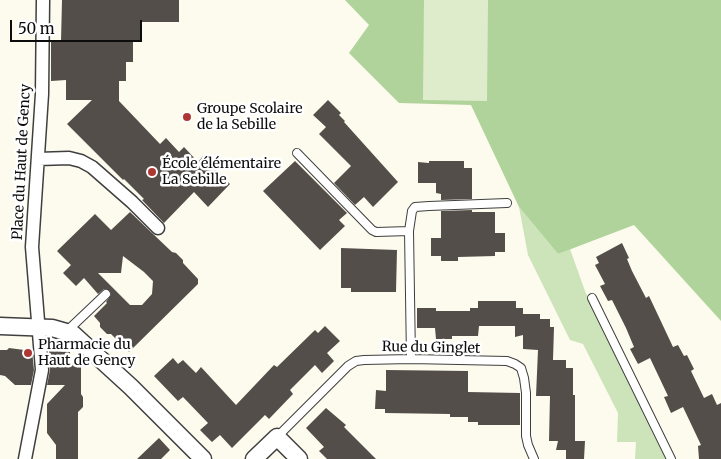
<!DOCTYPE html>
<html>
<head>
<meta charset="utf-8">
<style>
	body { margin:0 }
	#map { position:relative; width:721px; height:459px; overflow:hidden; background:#fdfbed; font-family:Merriweather,serif }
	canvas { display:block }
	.scale { position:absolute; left:10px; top:20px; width:132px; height:22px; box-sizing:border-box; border:2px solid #0c0c0c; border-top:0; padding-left:6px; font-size:15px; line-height:18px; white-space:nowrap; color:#0c0c0c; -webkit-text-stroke:4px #fff; paint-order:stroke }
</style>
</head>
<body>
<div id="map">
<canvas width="721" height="459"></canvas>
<div class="scale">50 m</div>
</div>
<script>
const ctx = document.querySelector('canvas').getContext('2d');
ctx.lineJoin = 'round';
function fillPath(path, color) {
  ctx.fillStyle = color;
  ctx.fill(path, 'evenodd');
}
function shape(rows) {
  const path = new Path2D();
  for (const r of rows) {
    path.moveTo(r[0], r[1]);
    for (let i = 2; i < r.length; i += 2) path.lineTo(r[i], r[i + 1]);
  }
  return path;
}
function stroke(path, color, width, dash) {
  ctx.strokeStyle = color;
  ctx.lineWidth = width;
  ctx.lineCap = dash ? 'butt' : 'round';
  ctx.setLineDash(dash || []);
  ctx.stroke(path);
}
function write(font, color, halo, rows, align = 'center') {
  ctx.font = font + ' Merriweather,serif';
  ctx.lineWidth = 5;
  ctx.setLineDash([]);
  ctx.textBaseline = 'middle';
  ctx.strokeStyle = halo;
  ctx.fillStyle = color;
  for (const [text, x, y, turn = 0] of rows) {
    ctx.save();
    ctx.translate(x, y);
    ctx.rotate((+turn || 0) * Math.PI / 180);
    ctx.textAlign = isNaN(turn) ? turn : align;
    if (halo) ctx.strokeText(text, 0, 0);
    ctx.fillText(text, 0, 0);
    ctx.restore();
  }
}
fillPath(shape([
	[519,207,558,254,570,249,585,291,667,459,635,459,636,442,617,442,618,413,583,344,570,340,528,255]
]), '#cde4bb');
fillPath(shape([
	[345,0,721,0,721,321,634,225,558,254,519,207,471,105,399,103,349,53,369,25]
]), '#b0d39c');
fillPath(shape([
	[424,0,488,0,487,101,423,100]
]), '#deeccb');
fillPath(shape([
	[62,0,179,0,179,22,141,22,141,42,133,42,133,62,126,62,126,81,119,81,119,101,160,144,166,138,179,152,184,147,198,162,203,156,230,184,208,207,194,192,164,223,142,200,144,199,124,179,123,180,67,124,92,100,66,100,66,80,51,81,51,41,61,41],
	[328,100,341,113,339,115,345,121,344,122,398,182,373,207,364,197,355,205,334,183,351,166,319,134,326,127,313,115],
	[295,161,347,213,339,220,345,226,320,250,263,191],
	[429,161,464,161,464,168,472,168,472,199,441,200,441,194,436,193,436,183,418,183,418,162,429,163],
	[472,210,472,212,495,212,495,233,505,233,505,252,495,252,495,256,458,257,458,261,441,261,441,256,431,256,431,238,441,238,441,211],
	[130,212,172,252,176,253,183,260,183,263,198,279,198,284,129,352,111,334,107,334,100,327,100,323,94,316,107,303,106,302,111,295,110,291,104,289,98,294,84,278,76,286,63,273,71,265,57,251,95,214,111,230],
	[123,256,144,272,153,281,152,294,142,305,130,305,98,273,121,273],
	[622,243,629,258,627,259,632,271,646,298,649,296,673,347,678,345,684,356,687,355,694,369,691,371,704,398,712,394,717,405,721,403,721,459,699,459,698,446,701,445,683,407,671,413,664,397,668,396,650,358,638,364,630,349,634,347,626,328,612,300,608,301,600,286,605,284,595,265,599,263,596,257],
	[341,248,397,250,396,292,351,292,351,288,341,288],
	[478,301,516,301,516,308,523,308,523,314,540,314,540,319,550,319,550,327,554,327,553,360,566,360,566,368,573,368,573,395,575,395,575,441,585,441,584,459,566,459,566,450,556,450,558,441,549,441,550,396,536,396,538,350,523,349,523,335,515,337,515,326,479,326,478,336,452,336,452,339,436,339,435,328,417,328,417,308,436,308,436,311,470,311,470,308,478,308],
	[325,326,340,341,327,353,334,361,322,373,315,365,290,390,293,394,269,419,265,415,232,448,220,435,212,442,200,430,208,423,183,397,178,401,154,376,173,358,178,364,183,360,196,373,201,367,236,405,274,365,277,367,315,330,318,333],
	[9,348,32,351,34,370,31,385,15,385,5,376,0,375,0,350,7,350],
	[49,351,70,352,70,363,81,363,81,394,83,397,83,407,78,412,78,459,56,459,56,445,47,433,47,404,65,385,47,385,50,370],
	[386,370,468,371,468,392,520,393,520,425,478,425,478,422,468,422,468,417,450,417,450,414,385,413,385,409,375,409,376,390,386,391],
	[326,408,346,425,344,427,376,459,327,459,319,451,324,447,306,428],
	[159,438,170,450,161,459,137,459]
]), '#544e4a');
const service = shape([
	[297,153,372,230,376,232,409,231],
	[592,298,671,459],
	[67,331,106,294],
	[411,359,409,231,412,211,415,207,429,206,507,203],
	[277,437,348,366,356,361,364,360,411,359,507,361,515,364,521,368,524,378,526,393,526,436,528,445,534,459]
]);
const pedestrian = shape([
	[38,159,69,158,81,161,92,167,132,202,158,228],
	[25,459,42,370,32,247,42,94,43,0]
]);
const minor = shape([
	[0,326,52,328,73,334,131,387,203,459],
	[254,459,277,437,299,459]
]);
stroke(service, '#3f3f3f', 10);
stroke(pedestrian, '#3f3f3f', 15);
stroke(minor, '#3f3f3f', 19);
stroke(service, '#fff', 8);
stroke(pedestrian, '#fff', 12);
stroke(minor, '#fff', 16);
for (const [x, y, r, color] of [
	[187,117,5,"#ad3733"],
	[152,172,5,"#ad3733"],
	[28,353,5,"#ad3733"]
]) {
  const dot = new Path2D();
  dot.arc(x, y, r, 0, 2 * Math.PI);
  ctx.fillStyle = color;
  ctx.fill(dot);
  stroke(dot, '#fff', 2);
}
write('14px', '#0c0c0c', '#fff', [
	["Groupe Scolaire",197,109],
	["de la Sebille",197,125],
	["École élémentaire",162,164],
	["La Sebille",162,180],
	["Pharmacie du",38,345],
	["Haut de Gency",38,361]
], 'left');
write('14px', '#0c0c0c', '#fff', [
	["Place du Haut de Gency",22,162,-87],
	["Rue du Ginglet",431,348,1]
]);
</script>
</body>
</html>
